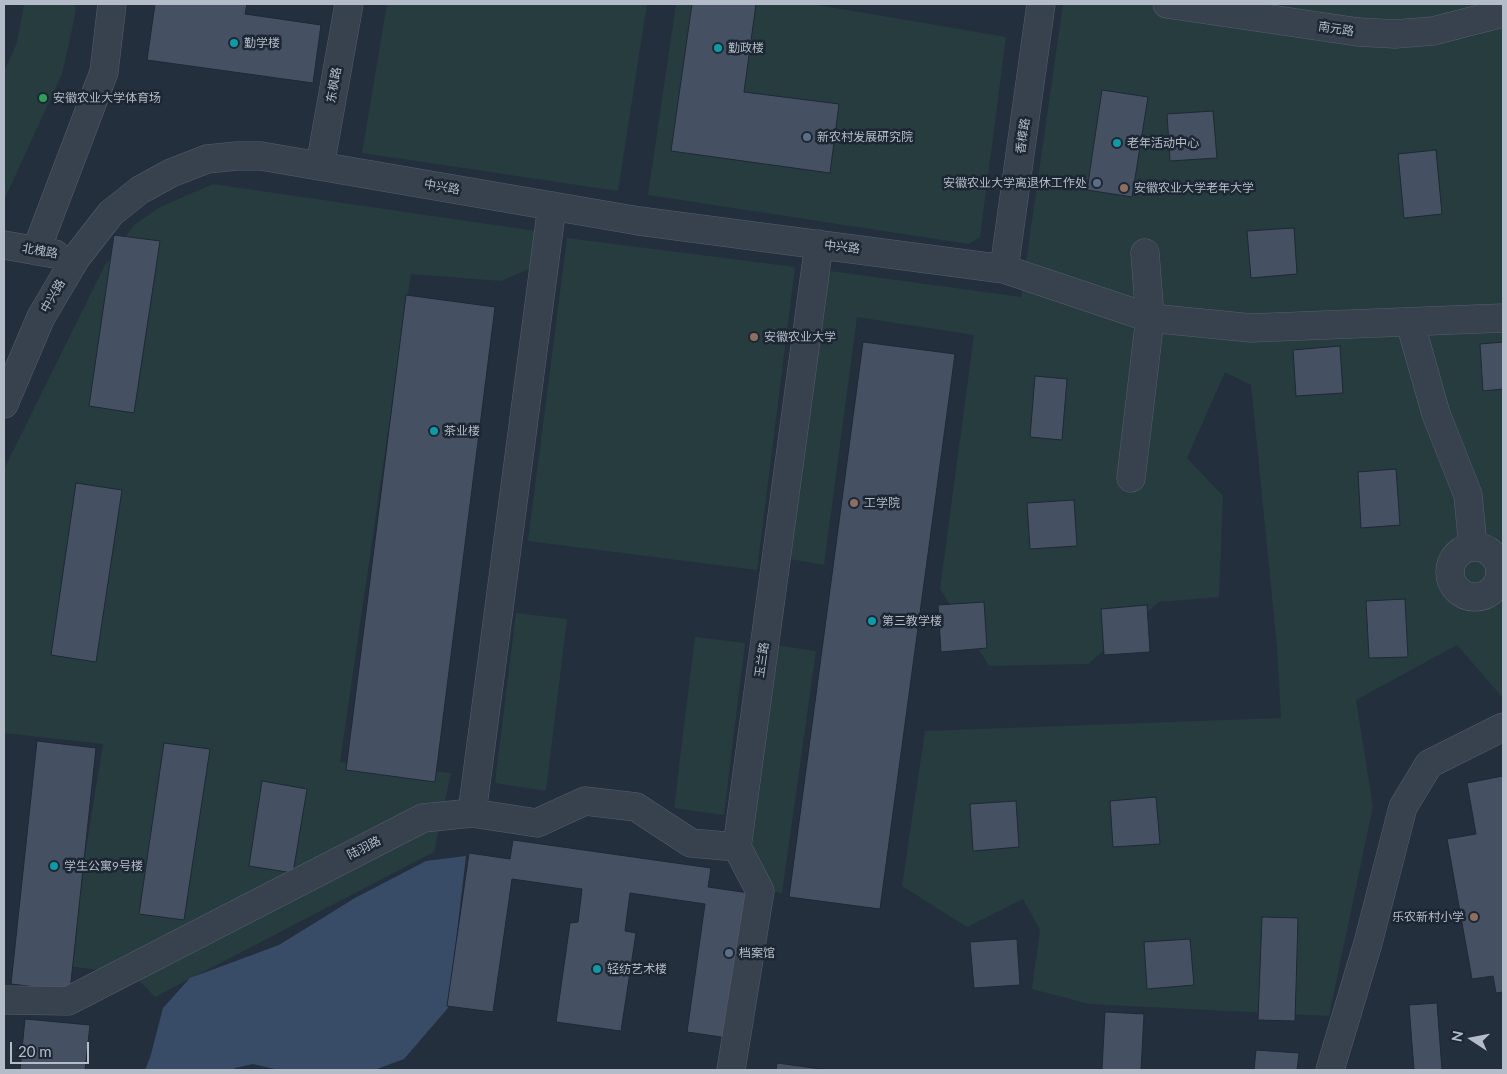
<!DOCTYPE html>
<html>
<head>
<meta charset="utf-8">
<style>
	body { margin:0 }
	#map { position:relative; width:1507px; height:1074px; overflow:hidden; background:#242f3e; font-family:Lato,sans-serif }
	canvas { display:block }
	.frame { position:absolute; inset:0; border:5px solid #b4bcc9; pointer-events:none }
	.north { position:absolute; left:1447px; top:1014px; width:50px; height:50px; -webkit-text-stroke:4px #1d2633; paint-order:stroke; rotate:281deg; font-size:14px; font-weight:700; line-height:20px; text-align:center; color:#b4bcc9 }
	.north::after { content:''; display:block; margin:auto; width:18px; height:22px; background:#b4bcc9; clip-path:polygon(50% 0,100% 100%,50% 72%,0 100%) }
	.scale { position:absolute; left:10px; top:1042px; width:79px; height:22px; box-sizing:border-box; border:2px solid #b4bcc9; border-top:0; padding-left:6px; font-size:15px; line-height:18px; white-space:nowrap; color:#b4bcc9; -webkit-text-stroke:4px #1d2633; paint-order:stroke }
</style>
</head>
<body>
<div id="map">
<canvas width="1507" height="1074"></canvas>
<div class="frame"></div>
<div class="north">N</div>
<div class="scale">20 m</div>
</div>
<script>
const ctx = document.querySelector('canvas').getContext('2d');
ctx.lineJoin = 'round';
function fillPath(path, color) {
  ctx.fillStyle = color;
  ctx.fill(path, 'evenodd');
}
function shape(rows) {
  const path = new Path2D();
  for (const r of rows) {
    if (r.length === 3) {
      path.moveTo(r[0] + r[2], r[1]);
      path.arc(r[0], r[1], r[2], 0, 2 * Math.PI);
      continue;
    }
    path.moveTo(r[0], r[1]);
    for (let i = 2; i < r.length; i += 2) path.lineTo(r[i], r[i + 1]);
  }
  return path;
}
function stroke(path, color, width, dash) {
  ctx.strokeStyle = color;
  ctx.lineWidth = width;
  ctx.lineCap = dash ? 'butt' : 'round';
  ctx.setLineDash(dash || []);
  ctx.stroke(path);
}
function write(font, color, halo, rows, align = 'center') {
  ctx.font = font + ' Lato,"Noto Sans SC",sans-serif';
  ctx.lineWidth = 5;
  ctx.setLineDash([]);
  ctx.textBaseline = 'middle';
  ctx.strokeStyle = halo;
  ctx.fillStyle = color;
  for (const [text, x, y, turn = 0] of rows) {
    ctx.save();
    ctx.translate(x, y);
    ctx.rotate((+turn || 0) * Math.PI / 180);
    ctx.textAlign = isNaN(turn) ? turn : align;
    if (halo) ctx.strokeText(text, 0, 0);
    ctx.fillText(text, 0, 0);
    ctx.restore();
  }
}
fillPath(shape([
	[24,4,75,4,76,11,62,74,4,200,4,72,17,42],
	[387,4,647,4,618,191,362,153],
	[676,4,812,4,1006,37,980,237,969,244,648,195],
	[1063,4,1503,4,1503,698,1457,645,1356,700,1373,806,1329,1016,1089,1004,1032,989,1040,930,1023,899,967,927,902,886,925,731,1281,718,1277,647,1251,385,1225,372,1187,458,1223,496,1219,597,1159,602,1088,664,989,666,940,589,974,335,857,317,824,565,784,558,823,270,1021,297],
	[213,184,543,232,538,265,501,281,411,274,340,762,451,773,434,852,155,997,118,959,99,970,67,966,103,744,4,733,4,469,105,265,134,225,160,207],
	[567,238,795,267,757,570,528,541],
	[516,613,567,619,546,791,495,783],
	[695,637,745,643,724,815,674,808],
	[776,645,816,651,782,893,767,890,749,848]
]), '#263c3f');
fillPath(shape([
	[466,856,448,1008,404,1059,374,1070,279,1070,253,1064,235,1068,233,1070,145,1070,150,1058,163,1008,190,978,279,945,355,898,426,861]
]), '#394c67');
const building = shape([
	[155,4,247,4,245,14,321,25,313,83,147,60,155,4],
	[692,4,756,4,744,92,839,104,830,173,671,151,692,4],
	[1102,90,1148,97,1132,197,1087,190,1102,90],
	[1213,111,1217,158,1170,161,1167,114,1213,111],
	[1436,150,1442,214,1404,218,1398,154,1436,150],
	[1294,228,1297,274,1251,278,1247,231,1294,228],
	[114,235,160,241,134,413,89,406,114,235],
	[406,295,495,307,435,782,346,770,406,295],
	[863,342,955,354,880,909,789,897,863,342],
	[1503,342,1503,389,1483,391,1480,344,1503,342],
	[1340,346,1343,393,1296,396,1293,350,1340,346],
	[1035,376,1067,379,1062,440,1030,437,1035,376],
	[1396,469,1400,525,1361,528,1358,472,1396,469],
	[76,483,122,490,96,662,51,655,76,483],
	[1074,500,1077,546,1030,549,1027,503,1074,500],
	[1405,599,1408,657,1369,658,1366,601,1405,599],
	[984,602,987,648,941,652,938,605,984,602],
	[1147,605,1150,652,1104,655,1101,609,1147,605],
	[37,741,96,748,70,991,11,984,37,741],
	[164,743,210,749,184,920,139,914,164,743],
	[1503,776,1503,992,1496,993,1493,976,1472,979,1447,839,1476,834,1467,783,1503,776],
	[262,781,307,789,293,873,249,866,262,781],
	[1156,797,1160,844,1113,847,1110,801,1156,797],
	[1016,801,1019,847,973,851,970,804,1016,801],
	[513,840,711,868,708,887,749,893,728,1038,687,1032,705,904,630,893,625,931,636,933,621,1031,556,1022,570,923,578,922,582,889,512,879,493,1012,447,1006,469,853,510,859,513,840],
	[1262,917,1298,918,1295,1021,1258,1020,1262,917],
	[1017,939,1020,985,974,988,970,942,1017,939],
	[1190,939,1194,985,1147,989,1144,942,1190,939],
	[1437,1003,1442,1070,1414,1070,1409,1005,1437,1003],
	[1105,1012,1144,1014,1141,1070,1102,1070,1105,1012],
	[25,1019,90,1025,85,1070,20,1070,25,1019],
	[1256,1050,1299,1053,1297,1070,1254,1070,1256,1050],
	[777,1063,828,1070,776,1070,777,1063]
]);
fillPath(building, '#455162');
stroke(building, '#1f2835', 1);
const minor = shape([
	[1167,4,1358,32,1395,34,1433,31,1503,13],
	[320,166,349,4],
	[4,245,55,254],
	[36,251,104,72,112,4],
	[1004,269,1041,4],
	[1410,322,1436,414,1468,495,1473,547],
	[4,404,41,317,76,258,111,213,140,190,171,173,207,159,237,156,261,156,639,221,1004,269,1150,318,1251,328,1503,318],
	[1131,478,1150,318,1145,253],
	[1475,572,25],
	[472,813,552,206],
	[4,1000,68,1001,423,818,472,813,537,823,585,801,636,807,691,843,737,847],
	[731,1070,760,891,737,847,819,244],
	[1330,1070,1368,943,1403,807,1429,764,1503,727]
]);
stroke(minor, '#565f6c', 29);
stroke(minor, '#38414e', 28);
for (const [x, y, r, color] of [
	[234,43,5,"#0f9aa8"],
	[718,48,5,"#0f9aa8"],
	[43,98,5,"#2e9e5b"],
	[807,137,5,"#5c6f8a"],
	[1117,143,5,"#0f9aa8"],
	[1097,183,5,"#5c6f8a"],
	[1124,188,5,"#8d6e63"],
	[754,337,5,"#8d6e63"],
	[434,431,5,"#0f9aa8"],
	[854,503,5,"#8d6e63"],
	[872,621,5,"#0f9aa8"],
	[54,866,5,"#0f9aa8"],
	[1474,917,5,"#8d6e63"],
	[729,953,5,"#5c6f8a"],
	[597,969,5,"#0f9aa8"]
]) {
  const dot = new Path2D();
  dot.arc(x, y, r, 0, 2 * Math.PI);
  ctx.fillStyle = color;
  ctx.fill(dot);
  stroke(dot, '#1d2633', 2);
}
write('12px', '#b4bcc9', '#1d2633', [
	["南元路",1336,29,8],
	["东枫路",334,85,-80],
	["香樟路",1023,136,-82],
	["中兴路",442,187,10],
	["中兴路",842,247,7],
	["北槐路",40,251,10],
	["中兴路",53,296,-60],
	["玉兰路",762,660,-82],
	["陆羽路",364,848,-27]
]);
write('12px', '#b4bcc9', '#1d2633', [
	["勤学楼",244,43],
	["勤政楼",728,48],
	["安徽农业大学体育场",53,98],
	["新农村发展研究院",817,137],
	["老年活动中心",1127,143],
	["安徽农业大学离退休工作处",1087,183,"right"],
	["安徽农业大学老年大学",1134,188],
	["安徽农业大学",764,337],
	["茶业楼",444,431],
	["工学院",864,503],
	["第三教学楼",882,621],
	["学生公寓9号楼",64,866],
	["乐农新村小学",1464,917,"right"],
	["档案馆",739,953],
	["轻纺艺术楼",607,969]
], 'left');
</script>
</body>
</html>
